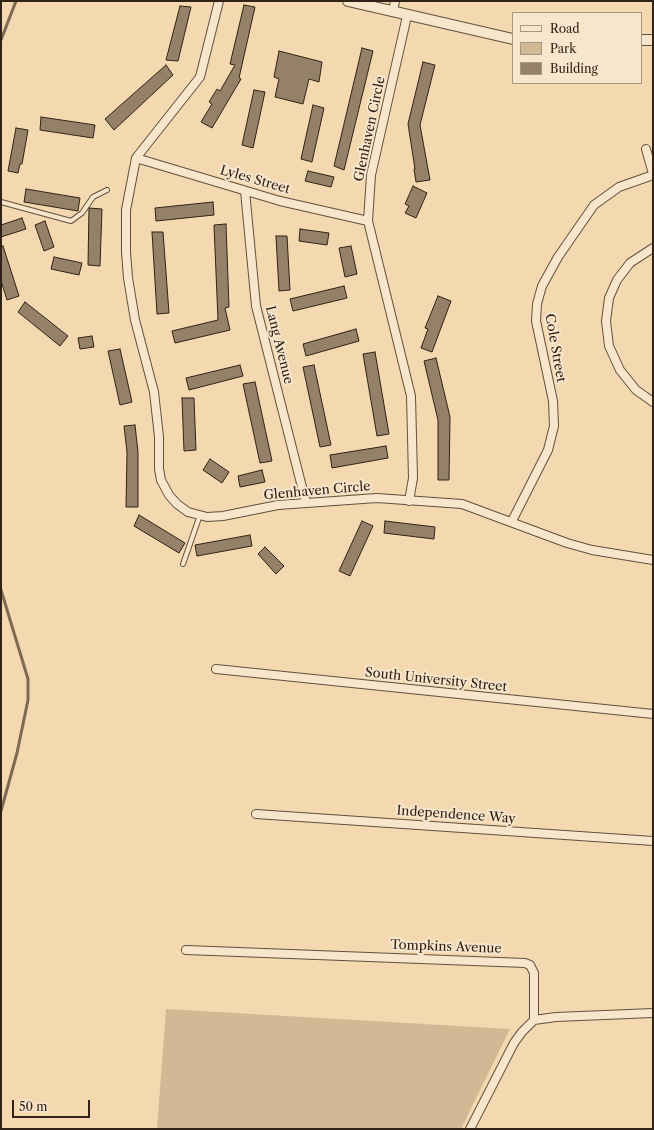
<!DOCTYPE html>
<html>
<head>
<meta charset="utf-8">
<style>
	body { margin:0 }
	#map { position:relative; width:654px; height:1130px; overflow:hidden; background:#f3d8b0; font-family:"Libre Caslon Text",serif }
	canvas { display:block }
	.frame { position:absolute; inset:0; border:2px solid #302217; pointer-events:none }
	.legend { position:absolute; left:512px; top:12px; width:130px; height:72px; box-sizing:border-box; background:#f7e6cc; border:1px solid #a79884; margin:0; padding:5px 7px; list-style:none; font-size:12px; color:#302217 }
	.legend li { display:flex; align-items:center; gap:8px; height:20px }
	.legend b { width:20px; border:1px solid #a79884 }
	.scale { position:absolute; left:12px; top:1100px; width:78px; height:18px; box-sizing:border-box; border:2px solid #302217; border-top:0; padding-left:5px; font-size:12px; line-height:14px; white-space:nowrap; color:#302217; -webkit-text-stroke:3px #f7e6cc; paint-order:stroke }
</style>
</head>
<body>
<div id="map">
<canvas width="654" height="1130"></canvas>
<div class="frame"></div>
<ul class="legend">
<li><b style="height:5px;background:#f7e6cc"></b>Road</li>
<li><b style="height:11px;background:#d2b996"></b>Park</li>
<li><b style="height:11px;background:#958167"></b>Building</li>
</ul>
<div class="scale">50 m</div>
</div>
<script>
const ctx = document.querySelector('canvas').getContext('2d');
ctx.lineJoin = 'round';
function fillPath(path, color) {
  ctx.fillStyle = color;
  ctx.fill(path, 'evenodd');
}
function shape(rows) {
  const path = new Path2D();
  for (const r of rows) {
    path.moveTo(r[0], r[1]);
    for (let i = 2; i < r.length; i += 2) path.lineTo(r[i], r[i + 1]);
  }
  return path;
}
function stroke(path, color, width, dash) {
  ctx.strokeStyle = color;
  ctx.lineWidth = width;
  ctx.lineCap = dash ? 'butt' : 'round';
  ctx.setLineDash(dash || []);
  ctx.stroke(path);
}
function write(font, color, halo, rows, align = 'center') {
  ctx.font = font + ' "Libre Caslon Text",serif';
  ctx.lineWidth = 4;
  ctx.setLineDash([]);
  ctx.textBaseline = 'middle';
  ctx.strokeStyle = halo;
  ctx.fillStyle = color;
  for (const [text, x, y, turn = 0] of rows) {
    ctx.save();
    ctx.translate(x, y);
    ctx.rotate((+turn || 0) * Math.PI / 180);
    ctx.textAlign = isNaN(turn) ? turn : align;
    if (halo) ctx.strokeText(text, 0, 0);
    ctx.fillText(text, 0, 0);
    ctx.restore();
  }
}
fillPath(shape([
	[166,1009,510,1029,461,1129,157,1129]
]), '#d2b996');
stroke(shape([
	[1,40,16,1],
	[1,590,28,679,28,700,17,753,1,811]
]), '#7d6a54', 3);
const building = shape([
	[244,5,255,7,239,78,241,79,212,128,201,122,212,104,209,102,217,89,220,91,235,65,230,64,244,5],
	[180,6,191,7,178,61,166,60,180,6],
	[362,48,373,51,344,170,334,166,362,48],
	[279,51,322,62,319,82,309,79,303,104,275,97,279,79,274,77,279,51],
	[423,62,435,65,420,125,430,180,416,182,414,169,415,169,408,124,423,62],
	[166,65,173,75,114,130,105,119,166,65],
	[254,90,265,92,253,148,242,145,254,90],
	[313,105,324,108,312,162,301,159,313,105],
	[41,117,95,125,93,138,40,130,41,117],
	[16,128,28,130,22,164,20,164,18,173,8,171,16,128],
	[308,171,334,177,331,187,305,181,308,171],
	[413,186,427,193,416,218,405,213,409,206,405,204,413,186],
	[26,189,80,198,78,211,24,202,26,189],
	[213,202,214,215,156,221,155,208,213,202],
	[89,208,102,209,100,266,88,265,89,208],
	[22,218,26,229,1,237,1,225,22,218],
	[45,221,54,247,44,251,35,225,45,221],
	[226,224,229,307,225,308,230,330,175,343,172,331,218,320,214,225,226,224],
	[300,229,329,233,327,245,299,241,300,229],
	[152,232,163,232,169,313,157,314,152,232],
	[276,236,287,236,290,290,279,291,276,236],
	[3,246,19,296,7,300,1,281,1,247,3,246],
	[351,246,357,274,345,277,339,248,351,246],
	[54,257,82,263,79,275,51,269,54,257],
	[344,286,347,298,293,311,290,299,344,286],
	[438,296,451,301,432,352,421,348,428,329,425,328,438,296],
	[25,302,68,336,60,346,18,312,25,302],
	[356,329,359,341,306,356,303,344,356,329],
	[92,336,94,347,80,349,78,338,92,336],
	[120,349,132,402,120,405,108,351,120,349],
	[375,352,389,434,377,436,363,354,375,352],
	[436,358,450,417,449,480,438,480,438,420,424,361,436,358],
	[240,365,243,376,189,390,186,378,240,365],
	[314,365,331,445,320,447,303,367,314,365],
	[255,382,272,461,260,463,243,384,255,382],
	[182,398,194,398,196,450,184,451,182,398],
	[135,425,138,452,138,507,126,507,127,452,124,426,135,425],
	[386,446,388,458,332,468,330,455,386,446],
	[210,459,229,472,222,483,203,470,210,459],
	[262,470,265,482,240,487,238,476,262,470],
	[139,515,185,543,179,553,134,526,139,515],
	[362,521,373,526,350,576,339,571,362,521],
	[385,521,435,527,434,539,384,533,385,521],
	[250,535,252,546,197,556,195,545,250,535],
	[265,547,284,566,276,574,258,554,265,547]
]);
fillPath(building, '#958167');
stroke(building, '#302217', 1);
const service = shape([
	[1,202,71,221,82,213,93,197,107,190],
	[183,564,200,515]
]);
const minor = shape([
	[219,1,200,77,136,158,126,210,126,252,128,278,135,320,154,392,159,437,159,469,161,480,169,495,177,504,188,512,207,517,223,516,278,505,377,498,462,504,567,543,592,550,653,560],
	[393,11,395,1],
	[407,16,371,175,368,221,411,396,413,478,409,501],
	[646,149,653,174],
	[136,158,280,201,368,221],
	[245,191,256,306,306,503],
	[653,248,630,263,617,280,609,298,606,321,609,346,620,370,636,390,653,402],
	[512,521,548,450,554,426,553,401,536,321,537,304,542,286,558,257,594,205,619,187,653,175],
	[216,669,653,714],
	[256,814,653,841],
	[186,950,525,963,530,965,534,973,534,1020],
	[534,1020,556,1017,653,1013],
	[470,1129,514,1043,522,1032,534,1020]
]);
const tertiary = shape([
	[348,1,513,39],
	[641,40,653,40]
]);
stroke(service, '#61503d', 6);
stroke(minor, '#61503d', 10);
stroke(tertiary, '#61503d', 12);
stroke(service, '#f7e6cc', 4);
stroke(minor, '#f7e6cc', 8);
stroke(tertiary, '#f7e6cc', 10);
write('13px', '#302217', '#f7e6cc', [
	["Glenhaven Circle",370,129,-78],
	["Lyles Street",255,180,16],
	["Lang Avenue",279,345,76],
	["Cole Street",555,348,80],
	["Glenhaven Circle",317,491,-5],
	["South University Street",436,680,6],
	["Independence Way",456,815,4],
	["Tompkins Avenue",446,947,2]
]);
</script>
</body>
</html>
